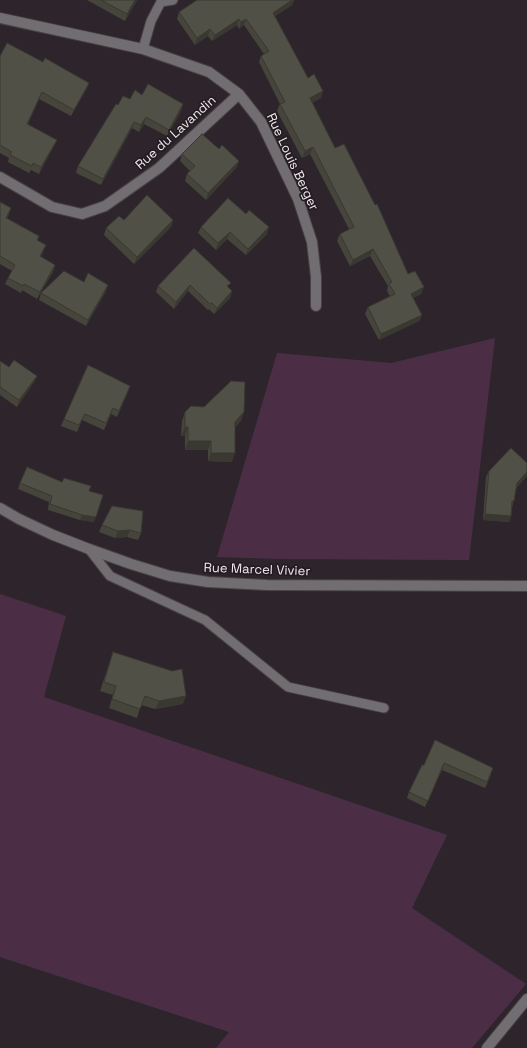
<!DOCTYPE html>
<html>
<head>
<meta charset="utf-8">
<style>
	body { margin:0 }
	canvas { display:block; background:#2d252b }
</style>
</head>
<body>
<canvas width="527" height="1048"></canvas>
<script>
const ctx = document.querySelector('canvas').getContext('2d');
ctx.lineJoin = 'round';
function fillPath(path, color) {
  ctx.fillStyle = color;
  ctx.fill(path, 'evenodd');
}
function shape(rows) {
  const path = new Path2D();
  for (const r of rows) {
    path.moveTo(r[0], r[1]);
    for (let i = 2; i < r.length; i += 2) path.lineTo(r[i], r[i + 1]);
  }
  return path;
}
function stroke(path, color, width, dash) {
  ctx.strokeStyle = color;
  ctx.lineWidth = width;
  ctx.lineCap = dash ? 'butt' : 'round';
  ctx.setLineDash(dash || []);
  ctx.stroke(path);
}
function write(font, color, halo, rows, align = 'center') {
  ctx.font = font + ' "Space Grotesk",sans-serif';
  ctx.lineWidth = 3.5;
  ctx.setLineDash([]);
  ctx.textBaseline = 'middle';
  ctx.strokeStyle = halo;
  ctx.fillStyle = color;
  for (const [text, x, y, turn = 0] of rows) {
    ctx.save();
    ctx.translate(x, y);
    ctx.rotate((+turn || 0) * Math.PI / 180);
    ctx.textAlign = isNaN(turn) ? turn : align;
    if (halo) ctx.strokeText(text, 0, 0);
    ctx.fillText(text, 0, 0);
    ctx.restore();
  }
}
fillPath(shape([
	[495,338,469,560,279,559,217,557,277,353,391,363],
	[0,594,66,616,44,697,447,835,412,908,526,984,472,1048,216,1048,229,1032,0,957]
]), '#4b2e45');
const service = shape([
	[161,2,173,0],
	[143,49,151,21,162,0],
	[89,549,110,576,205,620,288,687,384,708]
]);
const minor = shape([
	[0,18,143,49,209,72,239,94,261,122,298,199,312,242,316,277,316,306],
	[0,177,52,207,82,214,105,206,159,168,239,94],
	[487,1048,527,999]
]);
const tertiary = shape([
	[0,508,19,519,53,535,89,549,131,564,170,576,208,582,267,585,527,586]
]);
stroke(service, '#484146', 11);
stroke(minor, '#484146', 12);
stroke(tertiary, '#484146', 12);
stroke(service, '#716d70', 9);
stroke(minor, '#716d70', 10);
stroke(tertiary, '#716d70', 10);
fillPath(shape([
	[87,0,137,0,125,21],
	[197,0,294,0,292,5,275,16,308,78,321,98,312,103,335,148,408,274,421,294,413,298,422,315,419,321,379,340,365,314,368,307,390,296,387,291,388,286,370,256,350,266,337,241,340,234,349,229,310,154,302,158,277,111,280,104,259,62,261,56,264,54,244,25,239,29,237,25,212,41,208,36,195,45,177,19,179,12],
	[0,56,43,62,89,83,86,90,71,116,39,99,28,124,57,140,54,146,39,174,31,170,29,173,8,162,9,158,0,153],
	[142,95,183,104,181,111,167,136,144,124,139,132,132,128,101,185,76,173,78,166,118,105,130,99],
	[219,149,239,161,236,168,206,200,185,181,187,174,190,171,180,161,182,154],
	[0,202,9,215,7,218,39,236,38,241,43,252,41,257,55,265,53,272,37,299,22,290,21,293,5,284,8,278,12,271,0,264],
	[124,220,173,220,171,227,134,264,104,235,106,228],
	[201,227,267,234,246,255,227,239,216,250,198,233],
	[194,248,232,291,230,298,214,314,209,309,208,310,188,291,174,309,156,292,158,286],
	[84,282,108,285,106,291,86,326,39,300,41,293],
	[0,361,9,367,37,376,34,382,17,407,0,395],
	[130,386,117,417,111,414,104,430,82,420,77,432,61,426,64,419],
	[185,412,241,421,235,427,232,462,208,461,208,450,185,450,185,436,181,436,182,421],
	[489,471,527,476,516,488,512,508,511,516,509,522,483,520,486,477],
	[62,482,89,491,94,522,80,520,48,510,49,502,18,489,20,483],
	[143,511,141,533,138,540,127,537,115,538,99,532,102,525],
	[113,652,183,704,155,709,141,705,137,718,109,708,113,695,100,691],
	[435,740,491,775,485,788,442,770,425,807,407,798,409,792,424,765]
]), '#46453c');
fillPath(shape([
	[135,0,137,0,125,21,127,14],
	[292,0,294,0,292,5,271,19,273,13],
	[239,19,237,25,212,41,215,35],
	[246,19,244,25,239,29,241,22],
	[210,29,208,36,195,45,197,38],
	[89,83,86,90,71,116,74,110],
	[323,91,321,98,307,105,310,98],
	[183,104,181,111,167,136,169,130],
	[146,117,144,124,139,132,141,125],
	[134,122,132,128,101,185,103,179],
	[57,140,54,146,39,174,41,167],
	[313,147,310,154,302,158,305,151],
	[239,161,236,168,206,200,208,193],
	[11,208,9,215,3,224],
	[173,220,171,227,134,264,137,257],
	[269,227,267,234,246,255,248,249],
	[230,232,227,239,216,250,218,243],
	[46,245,43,252,37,263,40,256],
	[373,249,370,256,350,266,353,260],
	[55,265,53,272,37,299,40,292],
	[108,285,106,291,86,326,88,320],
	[190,285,188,291,174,309,176,302],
	[424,287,421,294,408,300,411,294],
	[232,291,230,298,214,314,217,308],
	[422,315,419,321,379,340,381,334],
	[37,376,34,382,17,407,19,400],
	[130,386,128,392,117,417,119,411],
	[244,412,241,421,232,430,235,422],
	[185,427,188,427,185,436,181,436],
	[188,441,211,441,208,450,185,450],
	[211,453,235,453,232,462,208,461],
	[527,472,527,476,515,489,517,483],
	[485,514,511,516,509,522,483,520],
	[82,515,96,517,94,522,80,520],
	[130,530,127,537,115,538,118,531],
	[186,696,183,704,155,709,159,701],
	[444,763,442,770,425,807,428,801]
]), '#393831');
const building = shape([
	[101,0,135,0,127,14,101,0],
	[197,0,292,0,273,13,308,78,314,74,323,91,310,98,335,148,344,144,375,205,377,204,408,274,415,271,424,287,411,294,422,315,381,334,368,307,395,294,389,284,392,282,373,249,353,260,340,234,354,227,313,147,305,151,280,104,285,102,261,56,269,51,246,19,241,22,239,19,215,35,210,29,197,38,179,12,197,0],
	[7,43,43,62,45,58,89,83,74,110,42,92,27,124,57,140,41,167,33,163,32,166,10,155,12,152,0,145,0,56,7,43],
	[148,84,183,104,169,130,146,117,141,125,134,122,103,179,78,166,116,104,118,105,123,96,130,99,135,90,142,95,148,84],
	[202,134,219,149,222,145,239,161,208,193,187,174,195,166,182,154,202,134],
	[147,195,173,220,137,257,106,228,119,216,124,220,147,195],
	[228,198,246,214,249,210,269,227,248,249,230,232,218,243,201,227,228,198],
	[0,202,11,208,6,218,39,236,37,240,46,245,40,256,55,265,40,292,24,284,23,286,8,278,15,265,0,256,0,202],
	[194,248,231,283,227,286,232,291,217,308,212,303,210,304,190,285,176,302,158,286,194,248],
	[64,271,84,282,88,273,108,285,88,320,41,293,64,271],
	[14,360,37,376,19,400,0,387,0,361,9,367,14,360],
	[88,365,130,386,119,411,113,408,106,423,85,414,79,425,64,419,88,365],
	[231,381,245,382,244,412,235,422,235,453,211,453,211,441,188,441,188,427,185,427,185,412,191,406,204,407,231,381],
	[511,448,527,463,527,472,517,483,514,501,512,501,511,516,485,514,489,471,511,448],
	[27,467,62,482,64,478,91,486,89,491,103,495,96,517,82,515,50,504,52,496,20,483,27,467],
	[112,506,143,511,141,533,130,530,118,531,102,525,112,506],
	[113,652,172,671,182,669,186,696,159,701,145,696,140,709,112,699,116,686,104,682,113,652],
	[435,740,493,768,487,782,444,763,428,801,409,792,422,765,424,765,435,740]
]);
fillPath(building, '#515046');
stroke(building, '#393831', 1);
write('13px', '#efeaee', '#231c21', [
	["Rue du Lavandin",176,133,-42],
	["Rue Louis Berger",292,162,65],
	["Rue Marcel Vivier",257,570,2]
]);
</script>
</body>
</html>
